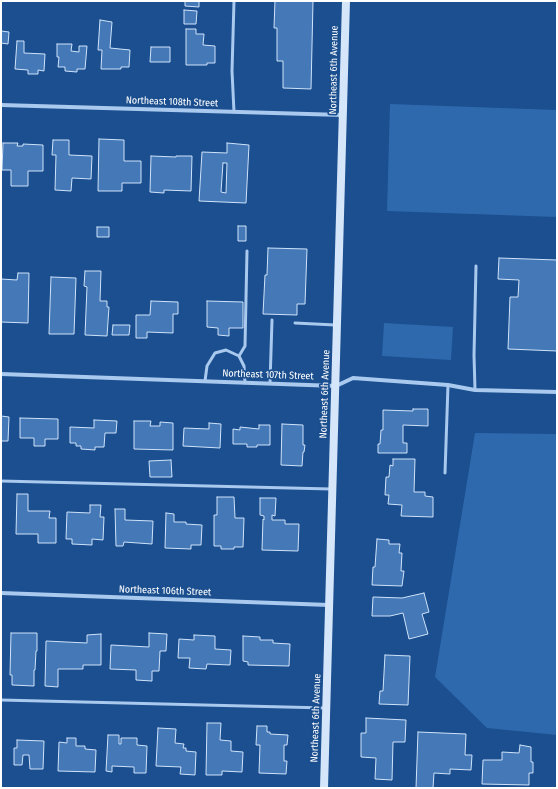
<!DOCTYPE html>
<html>
<head>
<meta charset="utf-8">
<style>
	body { margin:0 }
	#map { position:relative; width:558px; height:789px; overflow:hidden; background:#1b4f8f; font-family:"Fira Sans Condensed",sans-serif }
	canvas { display:block }
	.frame { position:absolute; inset:0; border:2px solid #fff; pointer-events:none }
</style>
</head>
<body>
<div id="map">
<canvas width="558" height="789"></canvas>
<div class="frame"></div>
</div>
<script>
const ctx = document.querySelector('canvas').getContext('2d');
ctx.lineJoin = 'round';
function fillPath(path, color) {
  ctx.fillStyle = color;
  ctx.fill(path, 'evenodd');
}
function shape(rows) {
  const path = new Path2D();
  for (const r of rows) {
    path.moveTo(r[0], r[1]);
    for (let i = 2; i < r.length; i += 2) path.lineTo(r[i], r[i + 1]);
  }
  return path;
}
function stroke(path, color, width, dash) {
  ctx.strokeStyle = color;
  ctx.lineWidth = width;
  ctx.lineCap = dash ? 'butt' : 'round';
  ctx.setLineDash(dash || []);
  ctx.stroke(path);
}
function write(font, color, halo, rows, align = 'center') {
  ctx.font = font + ' "Fira Sans Condensed",sans-serif';
  ctx.lineWidth = 3.5;
  ctx.setLineDash([]);
  ctx.textBaseline = 'middle';
  ctx.strokeStyle = halo;
  ctx.fillStyle = color;
  for (const [text, x, y, turn = 0] of rows) {
    ctx.save();
    ctx.translate(x, y);
    ctx.rotate((+turn || 0) * Math.PI / 180);
    ctx.textAlign = isNaN(turn) ? turn : align;
    if (halo) ctx.strokeText(text, 0, 0);
    ctx.fillText(text, 0, 0);
    ctx.restore();
  }
}
fillPath(shape([
	[390,104,557,110,557,217,387,211],
	[384,323,453,327,451,360,382,356],
	[475,433,557,434,557,735,487,728,435,677]
]), '#2e69ad');
const building = shape([
	[185,1,199,1,199,7,185,6,185,1],
	[275,1,313,1,311,89,283,88,283,61,277,61,277,28,274,28,275,1],
	[184,10,197,11,196,24,184,24,184,10],
	[100,20,112,22,110,48,130,50,129,67,121,67,121,69,101,69,102,50,98,50,100,20],
	[186,29,196,29,196,34,204,34,203,45,215,46,215,63,207,63,207,65,186,65,186,29],
	[1,31,9,32,8,44,1,43,1,31],
	[17,41,24,41,24,53,45,54,44,71,38,70,38,74,28,74,28,70,15,69,17,41],
	[57,44,72,44,71,51,79,52,79,46,87,46,85,69,77,69,77,72,65,71,65,67,58,67,59,57,57,57,57,44],
	[151,47,170,47,170,62,150,62,151,47],
	[99,139,124,140,124,161,141,161,141,183,122,183,122,191,98,191,99,139],
	[53,140,69,140,69,155,92,156,91,179,72,178,71,191,55,190,56,155,52,155,53,140],
	[3,143,18,143,17,146,23,146,23,144,43,145,43,171,28,171,28,186,11,186,11,170,2,170,3,143],
	[227,143,249,145,246,203,199,201,202,152,227,153,227,143],
	[223,163,227,163,226,193,221,192,223,163],
	[151,156,176,157,176,156,192,156,191,191,164,190,164,193,150,192,151,156],
	[238,226,246,226,246,241,238,241,238,226],
	[97,227,109,227,109,237,97,237,97,227],
	[268,248,307,249,305,304,297,304,297,315,263,314,265,275,267,275,268,248],
	[499,258,557,260,557,351,508,349,510,297,518,297,519,280,498,279,499,258],
	[85,271,101,271,100,301,107,301,107,307,109,307,107,336,85,335,87,287,84,286,85,271],
	[18,273,29,273,28,323,1,322,1,279,17,280,18,273],
	[51,277,76,278,74,334,49,334,51,277],
	[151,301,178,302,178,314,173,314,173,333,147,332,147,338,136,338,136,315,150,315,151,301],
	[207,301,243,302,243,328,229,328,229,336,218,335,218,328,207,327,207,301],
	[113,325,130,325,129,335,112,335,113,325],
	[413,409,428,409,428,426,403,425,403,443,407,443,407,453,378,453,378,444,380,444,381,430,383,430,383,410,413,411,413,409],
	[1,416,9,417,8,441,1,441,1,416],
	[20,418,58,419,58,439,45,439,45,446,34,446,34,438,20,438,20,418],
	[94,420,117,421,116,433,105,433,104,447,95,447,95,450,81,449,81,446,76,446,76,443,70,443,70,427,94,428,94,420],
	[134,421,151,421,150,426,160,426,160,422,173,423,173,450,134,449,134,421],
	[209,423,221,424,220,448,183,446,184,428,209,429,209,423],
	[282,424,303,425,303,445,305,445,304,452,303,452,302,466,281,465,282,424],
	[259,425,270,425,270,445,257,445,257,447,247,447,247,444,233,444,233,429,240,430,240,427,259,429,259,425],
	[393,459,415,459,414,492,425,492,425,496,433,497,433,517,401,516,402,505,388,504,389,495,385,495,386,477,389,477,390,465,393,466,393,459],
	[171,460,172,477,150,477,149,461,171,460],
	[17,494,28,494,28,511,50,511,49,518,56,518,56,543,38,543,38,534,16,534,17,494],
	[217,497,234,497,235,518,244,518,243,547,234,547,234,549,221,549,221,546,214,546,214,515,217,515,217,497],
	[260,498,276,498,275,516,272,515,272,520,285,520,285,524,299,524,298,551,262,550,263,519,264,520,264,516,260,515,260,498],
	[90,505,101,505,100,517,104,517,103,540,92,539,92,545,72,544,72,539,66,539,67,512,90,513,90,505],
	[115,509,125,509,125,520,153,521,152,544,124,542,123,546,116,546,115,509],
	[166,513,174,514,174,522,186,522,186,524,202,525,201,545,191,545,191,549,165,548,166,513],
	[377,539,389,540,389,544,400,544,399,553,402,553,401,571,404,571,402,586,372,585,373,567,375,567,377,539],
	[424,593,429,612,422,614,428,634,409,639,403,613,390,616,372,616,373,597,402,598,424,593],
	[11,633,37,633,37,651,36,651,35,670,34,670,34,686,12,685,12,675,10,675,11,633],
	[149,633,167,634,166,651,160,651,159,671,152,671,152,681,136,680,136,670,110,669,111,645,149,647,149,633],
	[101,634,101,665,83,665,83,669,58,669,58,687,45,686,46,641,87,643,87,635,101,634],
	[194,635,215,636,215,649,231,650,230,665,207,664,206,669,189,668,190,658,178,658,179,639,194,640,194,635],
	[243,636,260,637,260,640,273,640,273,643,290,644,289,666,248,665,248,662,243,661,243,636],
	[385,655,410,656,408,705,379,704,380,691,383,691,385,655],
	[366,718,406,720,405,742,393,742,392,780,375,779,376,758,361,757,361,733,366,733,366,718],
	[207,723,221,723,220,740,231,741,231,751,243,752,242,772,222,771,222,775,206,775,207,723],
	[257,726,267,726,267,732,270,732,270,734,288,735,287,745,284,745,284,761,287,761,286,774,259,773,260,745,256,745,257,726],
	[158,728,176,729,175,743,184,744,183,748,186,748,186,751,196,752,195,775,180,774,181,767,156,766,158,728],
	[418,732,466,734,465,755,472,755,471,770,450,769,450,774,434,773,433,788,416,788,418,732],
	[108,735,119,735,119,744,121,744,121,738,137,738,137,745,147,746,146,773,134,773,134,767,112,766,112,772,106,771,108,735],
	[67,738,76,738,76,746,85,746,85,749,96,750,95,772,58,771,59,742,67,743,67,738],
	[17,740,44,741,43,769,30,769,29,755,23,755,22,765,14,765,14,748,17,748,17,740],
	[520,745,531,747,531,762,533,762,533,773,529,773,529,785,482,784,483,760,502,760,502,752,519,753,520,745]
]);
fillPath(building, '#4478b7');
stroke(building, '#cfe3fa', 1);
stroke(shape([
	[234,1,232,71,234,112],
	[295,323,335,325],
	[239,356,245,346,247,251],
	[205,381,207,366,215,353,226,350,239,356,244,366,245,383],
	[270,383,272,320],
	[475,390,474,355,476,266],
	[445,473,448,385],
	[1,481,331,489],
	[1,700,326,708]
]), '#a9c9ee', 3);
stroke(shape([
	[1,105,342,115],
	[1,374,336,386,353,378,448,385,475,390,557,392],
	[1,593,329,605]
]), '#a9c9ee', 4);
stroke(shape([
	[324,788,346,1]
]), '#d6e6fa', 8);
write('10px', '#fff', '#1b4f8f', [
	["Northeast 6th Avenue",334,70,-89],
	["Northeast 108th Street",172,102,2],
	["Northeast 107th Street",268,375,2],
	["Northeast 6th Avenue",325,394,-88],
	["Northeast 106th Street",165,591,2],
	["Northeast 6th Avenue",316,718,-88]
]);
</script>
</body>
</html>
